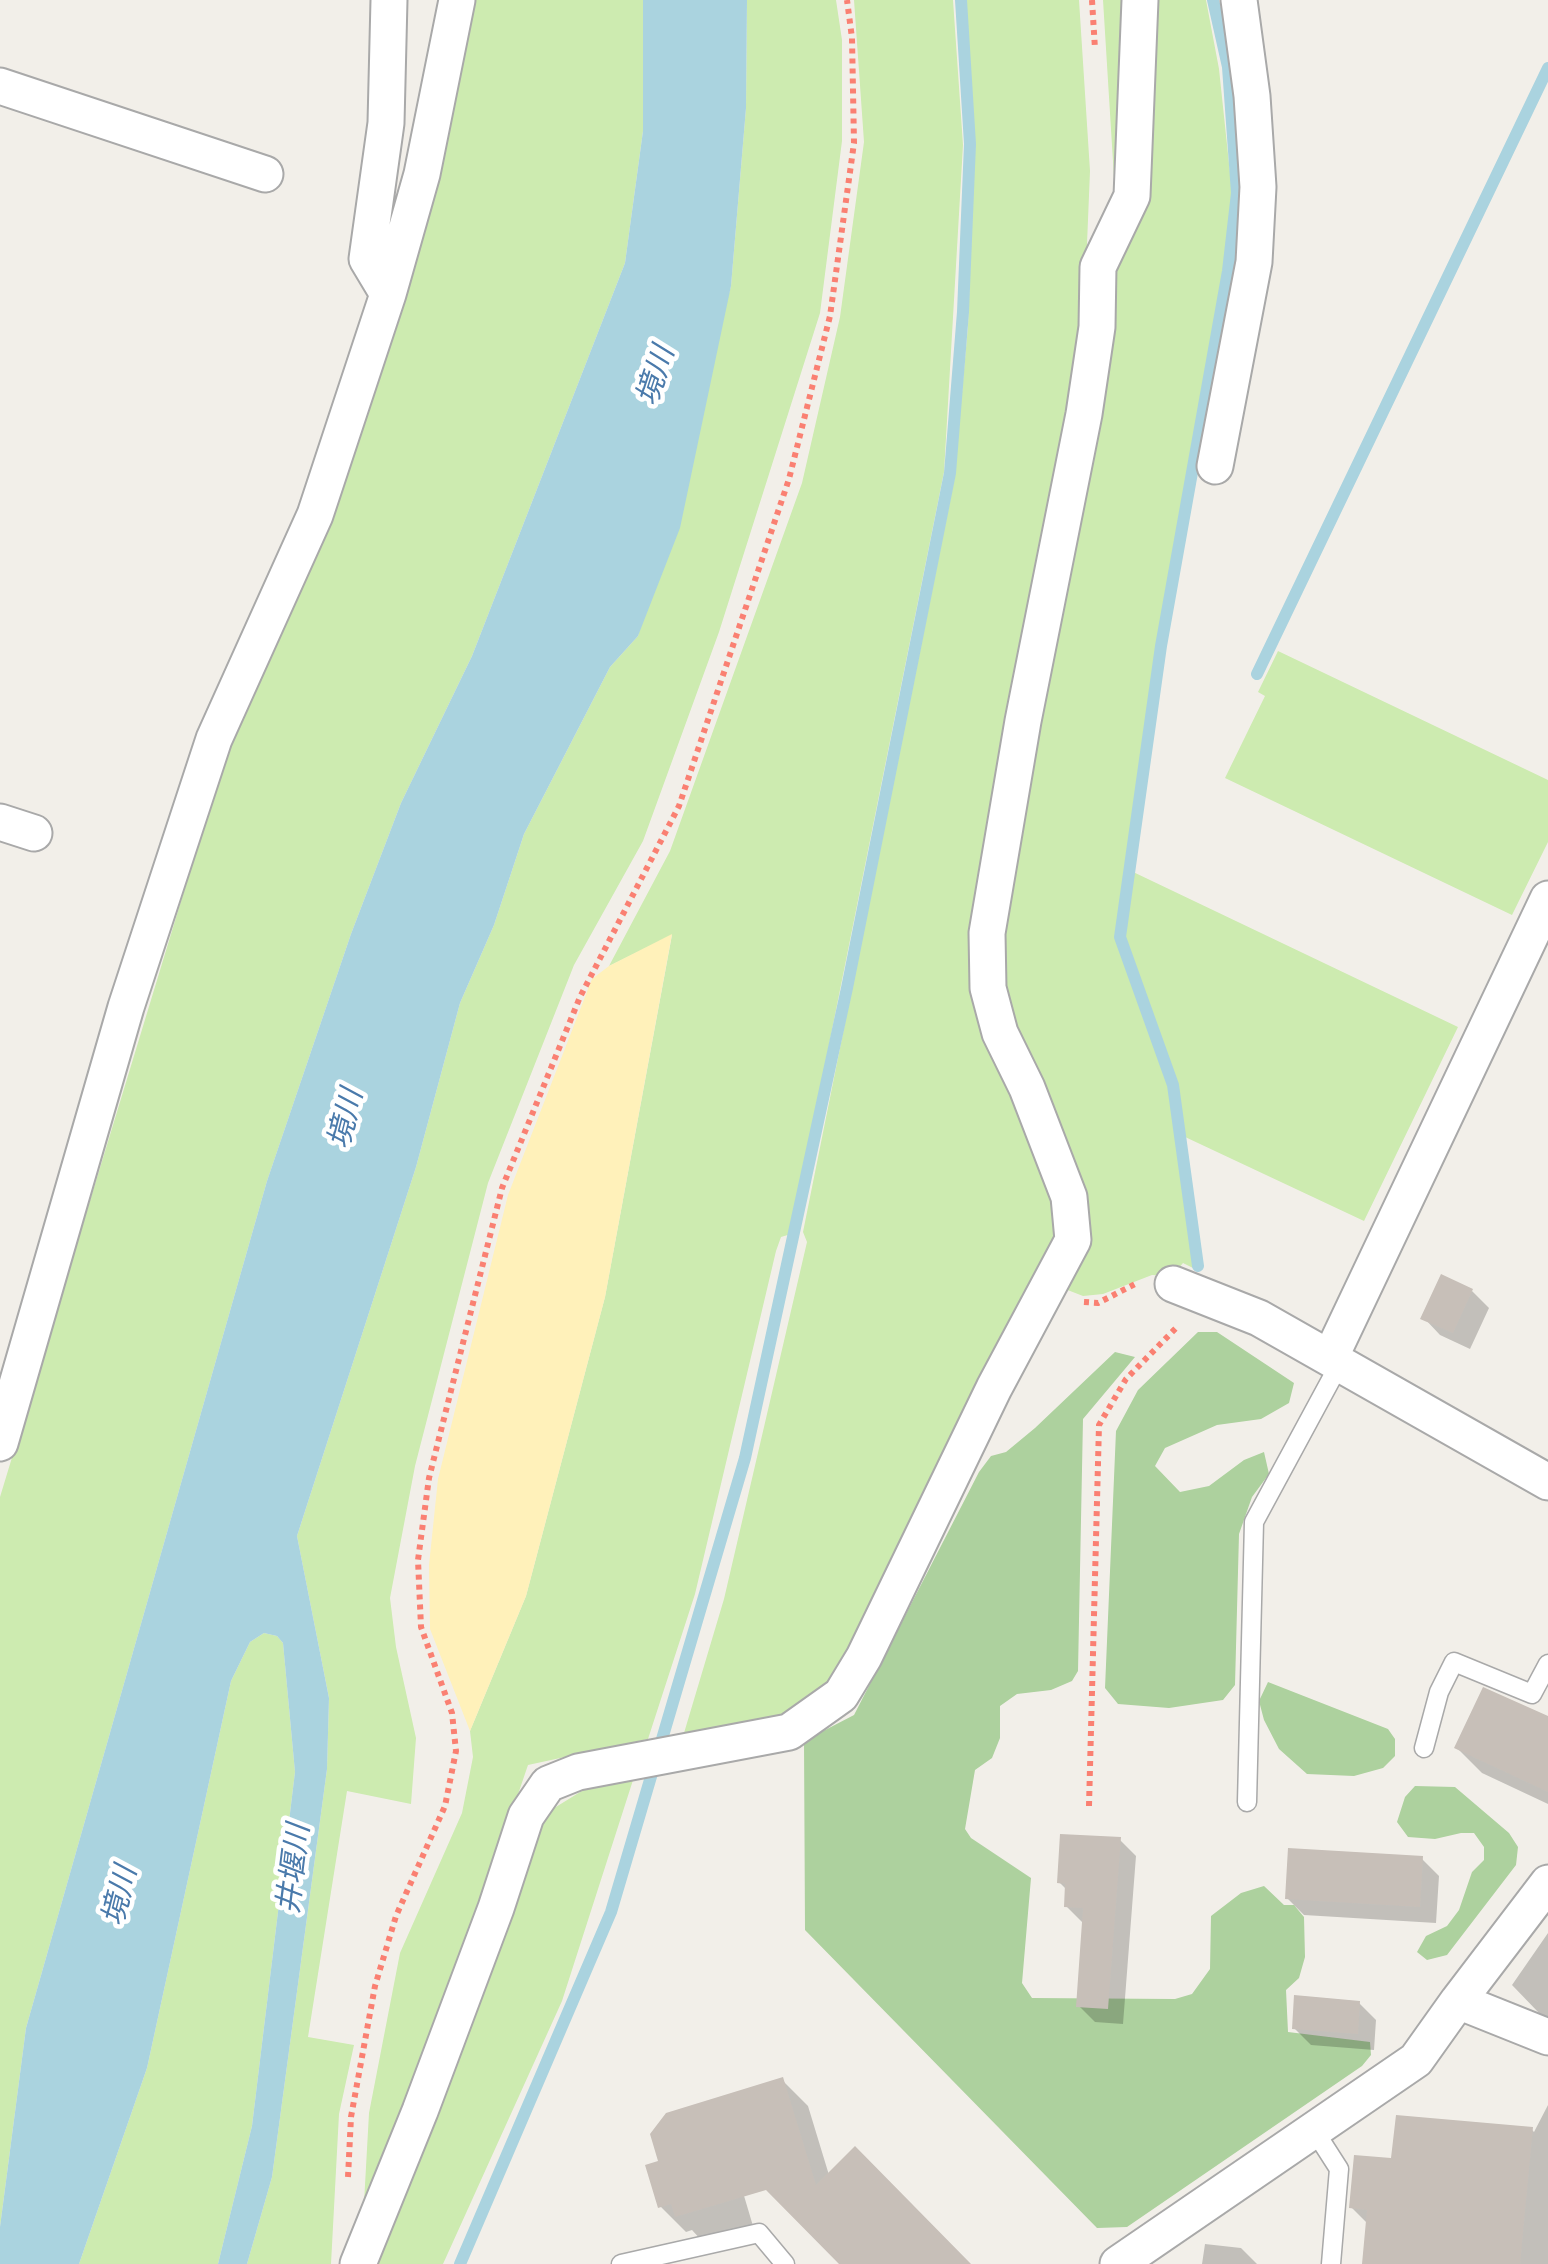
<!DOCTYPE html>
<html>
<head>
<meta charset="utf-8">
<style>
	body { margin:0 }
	canvas { display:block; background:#f2efe9 }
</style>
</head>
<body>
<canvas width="1548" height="2264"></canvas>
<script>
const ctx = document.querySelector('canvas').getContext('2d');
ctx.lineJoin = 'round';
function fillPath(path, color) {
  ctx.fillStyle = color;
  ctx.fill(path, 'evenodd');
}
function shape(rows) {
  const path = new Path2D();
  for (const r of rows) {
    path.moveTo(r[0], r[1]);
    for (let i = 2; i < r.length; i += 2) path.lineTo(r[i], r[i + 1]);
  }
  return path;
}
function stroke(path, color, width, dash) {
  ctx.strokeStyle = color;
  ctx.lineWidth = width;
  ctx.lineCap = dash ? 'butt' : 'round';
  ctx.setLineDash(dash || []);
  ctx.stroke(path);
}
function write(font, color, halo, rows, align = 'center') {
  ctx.font = font + ' Raleway,"Noto Sans JP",sans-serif';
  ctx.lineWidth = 9;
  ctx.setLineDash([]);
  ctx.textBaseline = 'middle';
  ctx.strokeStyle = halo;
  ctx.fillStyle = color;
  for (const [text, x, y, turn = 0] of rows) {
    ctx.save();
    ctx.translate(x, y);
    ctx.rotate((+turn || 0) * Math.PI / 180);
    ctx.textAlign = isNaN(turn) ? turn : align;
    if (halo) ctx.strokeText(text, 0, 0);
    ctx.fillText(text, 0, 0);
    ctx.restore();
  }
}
fillPath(shape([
	[469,0,643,0,643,131,625,263,472,656,401,803,351,934,267,1181,26,2028,0,2227,0,1497,226,753],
	[747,0,836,0,842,40,842,141,820,313,719,632,643,841,574,965,488,1183,415,1466,390,1598,396,1647,416,1738,411,1804,347,1791,308,2037,354,2045,339,2114,331,2264,247,2264,272,2177,327,1769,329,1698,297,1536,416,1167,460,1003,494,925,524,834,610,667,638,636,731,286,746,108],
	[854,0,953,0,963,145,944,472,791,1234,781,1237,776,1251,695,1594,648,1739,528,1765,425,2067,363,2221,369,2113,400,1953,462,1813,473,1757,470,1731,526,1596,605,1297,672,935,609,966,670,851,802,483,840,317,864,142],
	[965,0,1079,0,1090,171,1084,317,973,921,1054,1194,1057,1245,835,1681,787,1716,684,1733,724,1599,807,1242,803,1232,954,481,968,326,975,142],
	[1103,0,1125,0,1115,194],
	[1155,0,1206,0,1219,69,1232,192,1224,270,1157,646,1117,937,1168,1085,1195,1269,1183,1263,1172,1276,1152,1275,1103,1294,1083,1296,1065,1289,1085,1250,1089,1222,1084,1198,1010,1031,998,926],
	[1278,651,1548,780,1548,842,1512,915,1225,778,1265,696,1258,692],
	[1129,870,1458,1027,1364,1221,1183,1136,1176,1085,1123,936],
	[264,1633,277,1636,283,1643,295,1772,252,2126,218,2264,79,2264,147,2068,231,1681,250,1642],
	[634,1777,562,2001,443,2264,371,2264,538,1818,585,1789]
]), '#cdebb0');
fillPath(shape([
	[1198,1332,1217,1332,1294,1383,1289,1403,1261,1419,1217,1425,1165,1448,1155,1466,1180,1492,1209,1486,1244,1460,1264,1452,1269,1474,1252,1497,1239,1534,1235,1685,1223,1700,1169,1708,1118,1704,1105,1688,1116,1431,1138,1390],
	[1115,1352,1135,1357,1083,1419,1078,1671,1072,1681,1051,1690,1017,1694,1000,1706,1000,1738,992,1758,975,1770,965,1829,971,1838,1031,1878,1022,1983,1032,1998,1175,1999,1192,1994,1210,1969,1211,1916,1241,1893,1264,1886,1284,1905,1294,1905,1304,1917,1305,1957,1299,1978,1286,1990,1288,2032,1370,2042,1371,2055,1362,2066,1127,2227,1097,2228,805,1930,804,1741,854,1715,979,1472,991,1456,1006,1452,1035,1428],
	[1268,1682,1388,1729,1395,1739,1395,1756,1383,1768,1354,1776,1307,1774,1279,1749,1264,1720,1259,1701],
	[1415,1786,1455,1787,1509,1833,1518,1847,1516,1865,1447,1955,1427,1960,1417,1952,1426,1936,1447,1926,1459,1910,1472,1872,1484,1860,1484,1847,1474,1833,1461,1833,1435,1839,1408,1837,1397,1822,1405,1797]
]), '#add19e');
fillPath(shape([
	[672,934,605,1297,526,1596,470,1731,430,1629,429,1565,438,1479,508,1195,592,979,609,966]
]), '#fff1ba');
fillPath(shape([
	[643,0,747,0,746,108,731,286,680,528,638,636,610,667,524,834,494,925,460,1003,416,1167,297,1536,329,1698,327,1769,272,2177,247,2264,218,2264,252,2126,295,1772,283,1643,277,1636,264,1633,250,1642,231,1681,147,2068,79,2264,0,2264,0,2227,26,2028,267,1181,351,934,401,803,472,656,625,263,643,131]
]), '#aad3df');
fillPath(shape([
	[1472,1291,1489,1308,1470,1349,1440,1335,1424,1318],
	[1548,1720,1548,1804,1482,1773,1457,1748],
	[1120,1840,1136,1856,1123,2024,1095,2022,1079,2006,1084,1924,1066,1906,1067,1890,1059,1882],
	[1422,1859,1439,1876,1436,1923,1304,1915,1287,1898],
	[1548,1933,1548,2017,1539,2013,1512,1985],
	[1359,2003,1376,2020,1374,2050,1311,2045,1294,2028],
	[782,2080,808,2106,829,2175,968,2264,843,2264,731,2152,753,2226,703,2242,692,2230,686,2232,661,2207,661,2163],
	[1548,2105,1548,2264,1364,2264,1368,2224,1351,2207,1393,2160,1532,2130,1534,2132],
	[1205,2244,1241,2248,1257,2264,1202,2264]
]), '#0003');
stroke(shape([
	[1257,674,1548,68],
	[1198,1266,1173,1085,1120,937,1161,646,1228,271,1237,193,1228,67,1213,0],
	[460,2264,611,1912,745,1458,847,988,950,473,963,312,970,144,961,0]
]), '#aad3df', 12);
fillPath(shape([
	[1441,1274,1473,1289,1453,1333,1420,1319],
	[1483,1687,1548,1716,1548,1792,1454,1748],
	[1060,1834,1121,1837,1108,2009,1076,2007,1083,1908,1064,1907,1065,1884,1057,1883],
	[1288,1848,1423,1856,1420,1907,1285,1899],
	[1294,1995,1360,2001,1358,2034,1292,2029],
	[783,2077,816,2185,855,2146,971,2264,839,2264,766,2190,675,2217,671,2204,658,2208,645,2165,658,2161,650,2134,666,2113],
	[1396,2115,1533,2127,1520,2264,1362,2264,1367,2210,1349,2208,1354,2155,1391,2158]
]), '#c7bfb8');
const lane = shape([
	[1424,1748,1439,1692,1454,1662,1532,1694,1548,1664],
	[1247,1802,1254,1522,1340,1363],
	[1314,2130,1339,2169,1331,2264],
	[621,2264,759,2233,785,2264]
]);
const street = shape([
	[0,86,265,174],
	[388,294,367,259,386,123,389,0],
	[1215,466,1254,262,1258,187,1252,96,1239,0],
	[0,822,34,833],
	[1173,1284,1259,1318,1548,1482],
	[1330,1358,1548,899],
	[0,1443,126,1007,214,739,315,515,388,294,422,174,457,0],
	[1548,1883,1458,2001,1548,2037],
	[358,2264,420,2111,496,1908,526,1816,548,1784,578,1772,789,1732,841,1695,864,1657,994,1388,1073,1240,1069,1197,1027,1088,1000,1033,988,988,987,933,1023,721,1084,414,1097,327,1098,267,1132,196,1140,0],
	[1118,2264,1416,2060,1458,2001]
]);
stroke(lane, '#a9a9a9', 21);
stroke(street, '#a9a9a9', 39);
stroke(shape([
	[1092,0,1095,49],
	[1084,1302,1098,1303,1137,1283],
	[1089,1806,1099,1425,1126,1379,1178,1326],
	[348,2177,351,2117,375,1986,396,1916,445,1806,456,1751,452,1713,421,1627,418,1560,429,1478,502,1188,580,997,679,806,789,479,830,316,854,143,852,38,847,0]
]), '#fa8072', 6, [5, 5]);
stroke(lane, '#fff', 18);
stroke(street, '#fff', 35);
write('italic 30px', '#4a7aab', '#fff', [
	["境川",656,376,-72],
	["境川",346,1119,-76],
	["井堰川",294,1869,-83],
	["境川",120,1896,-76]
]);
</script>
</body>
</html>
